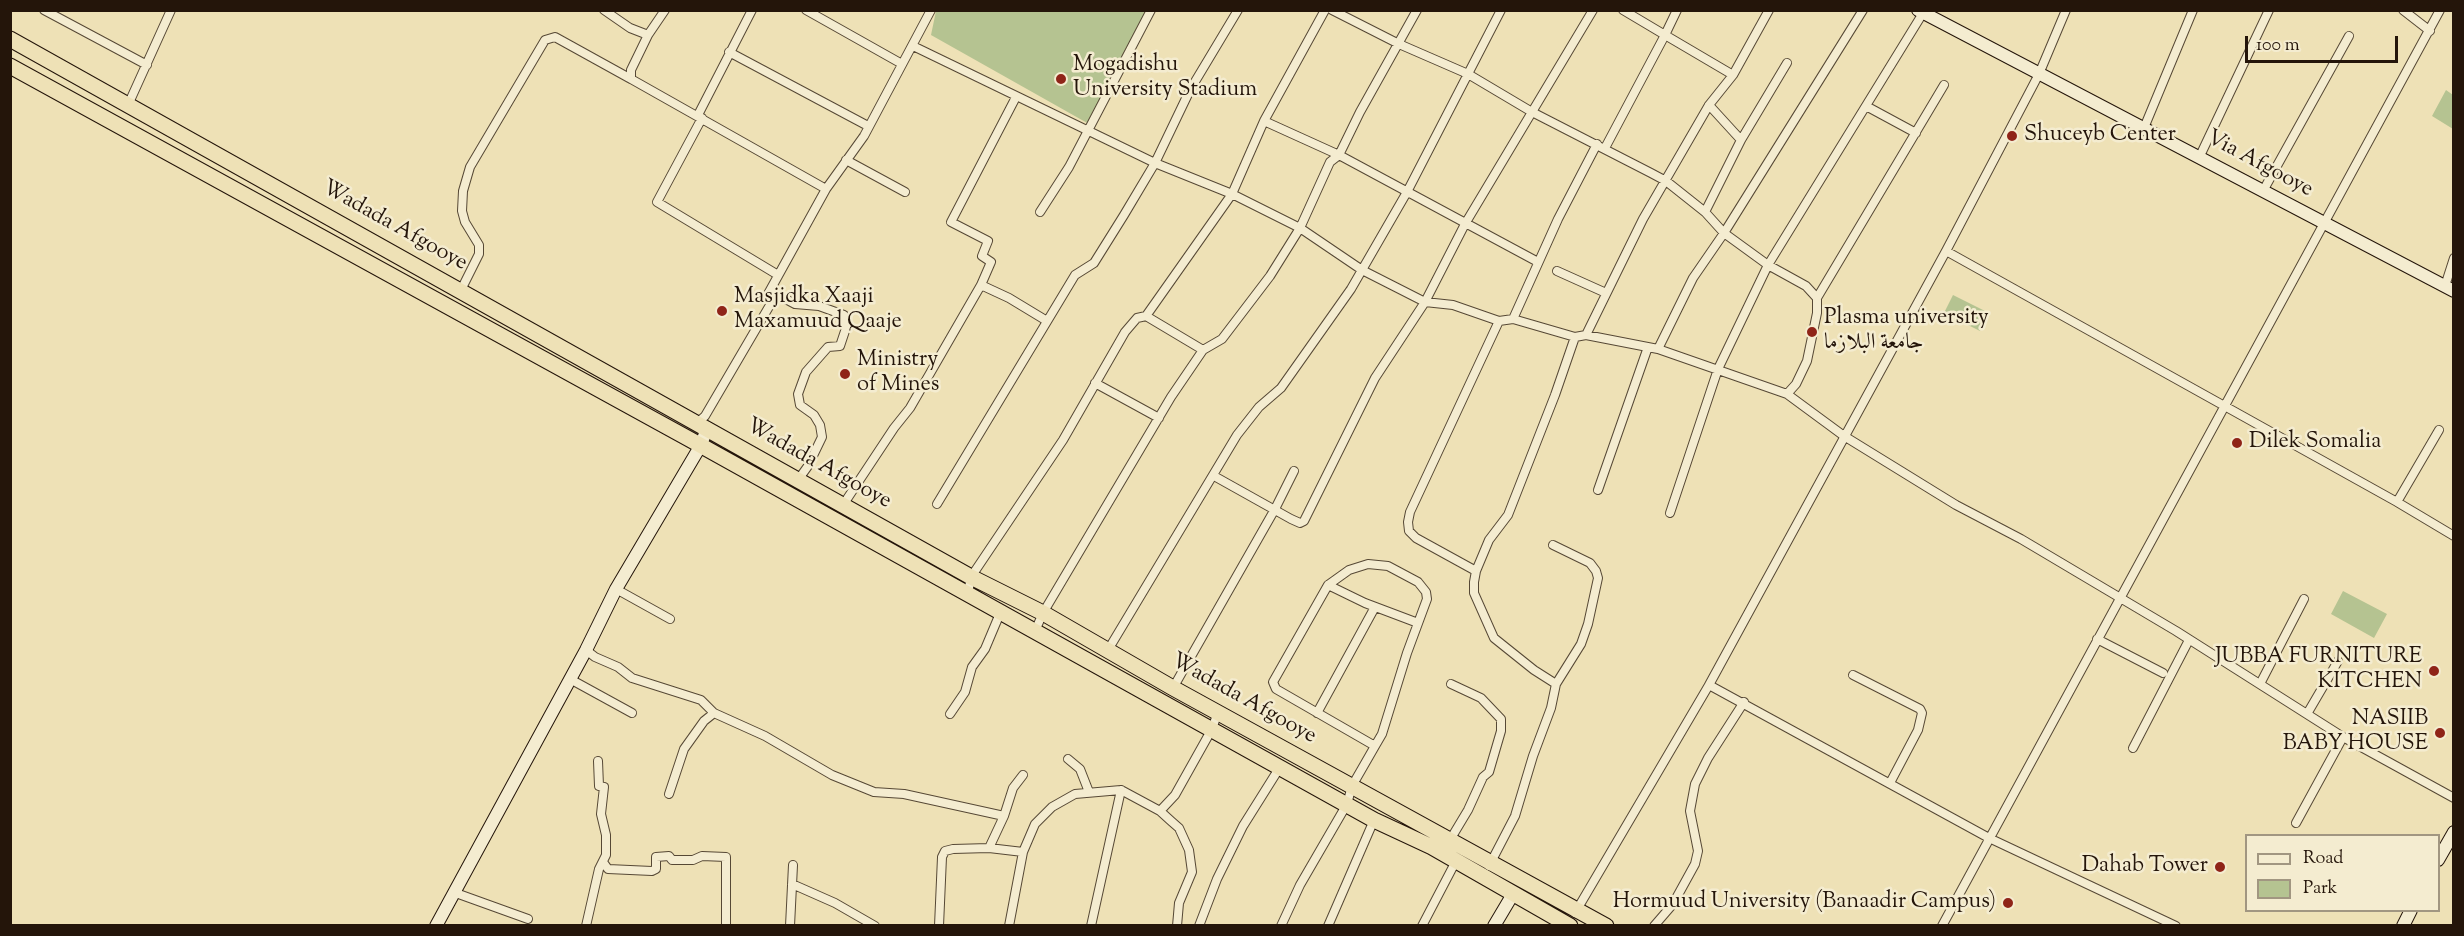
<!DOCTYPE html>
<html>
<head>
<meta charset="utf-8">
<style>
	body { margin:0 }
	#map { position:relative; width:2464px; height:936px; overflow:hidden; background:#eee1b6; font-family:"Sorts Mill Goudy",serif }
	canvas { display:block }
	.frame { position:absolute; inset:0; border:12px solid #24150a; pointer-events:none }
	.legend { position:absolute; left:2245px; top:834px; width:195px; height:78px; box-sizing:border-box; background:#f4ecd0; border:2px solid #a19681; margin:0; padding:8px 10px; list-style:none; font-size:18px; color:#24150a }
	.legend li { display:flex; align-items:center; gap:12px; height:30px }
	.legend b { width:30px; border:2px solid #a19681 }
	.scale { position:absolute; left:2245px; top:36px; width:153px; height:27px; box-sizing:border-box; border:3px solid #24150a; border-top:0; padding-left:8px; font-size:18px; line-height:21px; white-space:nowrap; color:#24150a; -webkit-text-stroke:4px #f4ecd0; paint-order:stroke }
</style>
</head>
<body>
<div id="map">
<canvas width="2464" height="936"></canvas>
<div class="frame"></div>
<ul class="legend">
<li><b style="height:8px;background:#f4ecd0"></b>Road</li>
<li><b style="height:16px;background:#b5c391"></b>Park</li>
</ul>
<div class="scale">100 m</div>
</div>
<script>
const ctx = document.querySelector('canvas').getContext('2d');
ctx.lineJoin = 'round';
function fillPath(path, color) {
  ctx.fillStyle = color;
  ctx.fill(path, 'evenodd');
}
function shape(rows) {
  const path = new Path2D();
  for (const r of rows) {
    path.moveTo(r[0], r[1]);
    for (let i = 2; i < r.length; i += 2) path.lineTo(r[i], r[i + 1]);
  }
  return path;
}
function stroke(path, color, width, dash) {
  ctx.strokeStyle = color;
  ctx.lineWidth = width;
  ctx.lineCap = dash ? 'butt' : 'round';
  ctx.setLineDash(dash || []);
  ctx.stroke(path);
}
function write(font, color, halo, rows, align = 'center') {
  ctx.font = font + ' "Sorts Mill Goudy",Amiri,serif';
  ctx.lineWidth = 5;
  ctx.setLineDash([]);
  ctx.textBaseline = 'middle';
  ctx.strokeStyle = halo;
  ctx.fillStyle = color;
  for (const [text, x, y, turn = 0] of rows) {
    ctx.save();
    ctx.translate(x, y);
    ctx.rotate((+turn || 0) * Math.PI / 180);
    ctx.textAlign = isNaN(turn) ? turn : align;
    if (halo) ctx.strokeText(text, 0, 0);
    ctx.fillText(text, 0, 0);
    ctx.restore();
  }
}
fillPath(shape([
	[936,11,1147,11,1089,124,931,35],
	[2446,90,2453,95,2453,129,2432,116],
	[1953,295,1989,313,1980,331,1944,313],
	[2343,591,2387,614,2374,638,2331,614]
]), '#b5c391');
const street = shape([
	[44,10,147,65],
	[604,10,630,28,648,35],
	[665,10,648,35,631,70,631,79,826,189],
	[806,10,902,64],
	[1332,10,1399,44,1468,74,1532,112,1651,173,1666,181,1705,212],
	[1677,10,1665,35,1733,75],
	[2403,10,2430,31],
	[913,46,1155,163,1232,194,1300,228,1362,270,1425,302,1453,305,1499,321,1513,319,1575,337,1586,335,1658,349,1787,394,1844,436,1956,505,2021,539,2176,631,2343,737,2454,798],
	[729,52,868,126],
	[128,105,171,10],
	[1709,105,1741,140,1705,212,1724,233,1768,265,1806,286,1817,298,1817,313,1807,361,1796,384,1787,394],
	[1866,106,1916,133],
	[698,115,752,10],
	[702,118,657,202,778,275],
	[1264,121,1339,155,1538,262],
	[2144,128,2193,10],
	[1741,140,1787,63],
	[1605,148,1665,35,1623,10],
	[2199,158,2269,10],
	[846,160,905,192],
	[2263,191,2349,36],
	[1040,212,1069,167,1151,10],
	[1946,251,2397,502,2454,536],
	[1557,271,1606,293],
	[981,285,1009,298,1047,321],
	[2445,286,2454,258],
	[461,290,479,254,479,245,465,222,462,211,463,191,470,167,545,40,555,37,631,79],
	[768,294,780,296,795,304,819,306,844,315,846,328,840,346,828,347,806,372,798,394,800,405,814,415,820,425,822,437,808,466,798,480],
	[1817,298,1944,85],
	[1146,316,1232,194,1264,121,1325,10],
	[1513,319,1558,219,1597,144],
	[1586,335,1643,219,1709,105,1733,75,1769,10],
	[1658,349,1693,278,1724,233,1863,10],
	[1095,383,1159,418],
	[696,424,705,416,770,305,768,294,826,189,864,136,931,10],
	[1214,476,1291,519,1300,523,1304,521,1375,378,1425,302,1465,224,1593,10],
	[1598,490,1648,347],
	[2397,502,2439,430],
	[937,504,1075,275,1094,263,1124,215,1155,163,1190,90,1238,10],
	[843,505,894,428,910,408,981,285,991,262,982,256,988,241,951,222,1016,97],
	[1670,513,1718,369,1768,265,1923,13],
	[1476,571,1416,538,1409,531,1408,522,1410,512,1499,321],
	[1328,585,1365,603,1418,623],
	[616,589,670,619],
	[968,593,971,577,1063,440,1125,332,1137,318,1146,316,1203,350,1222,339,1270,276,1300,228,1330,162,1339,155,1360,112,1417,10],
	[1035,631,1043,613,1171,397,1203,350],
	[2097,639,2163,673],
	[586,650,595,657,618,667,632,678,701,700,714,713,765,736,832,775,874,792,904,794,1004,816],
	[1108,650,1237,435,1259,407,1281,388,1351,289,1407,192,1501,10],
	[1853,675,1920,709,1922,713,1918,730,1890,783],
	[570,679,632,713],
	[1556,684,1534,670,1494,638,1474,593,1474,582,1476,571,1489,540,1508,515,1555,395,1575,337],
	[2260,684,2304,599],
	[1709,685,1989,838,2176,926],
	[1173,688,1275,509,1294,471],
	[1317,713,1375,607],
	[950,714,965,692,972,667,985,649,1001,611],
	[2307,714,2338,661],
	[2133,748,2189,640],
	[1068,759,1080,769,1089,792],
	[669,794,684,749,704,721,714,713],
	[1160,811,1175,795,1212,729,1218,712],
	[2296,823,2343,737],
	[1450,840,1468,810,1483,777,1489,772,1501,731,1501,719,1481,698,1451,684],
	[989,848,1004,816,1013,788,1023,775],
	[603,862,608,869,652,871,656,869,656,857,669,856,672,860,693,860,702,856,726,857,726,926],
	[1489,866,1515,816,1533,756,1551,708,1556,684,1581,644,1588,624,1598,578,1596,571,1590,563,1553,545],
	[792,884,835,903,875,926],
	[453,892,528,919],
	[1575,913,1709,685,1946,251,2039,74,2066,10],
	[586,926,599,869,606,855,606,835,601,814,604,787,599,786,598,761],
	[790,926,793,865],
	[939,926,942,857,945,851,953,849,989,848,1023,852],
	[1009,926,1023,852,1035,824,1052,807,1075,794,1121,790,1160,811,1171,821,1179,828,1189,850,1192,872,1179,903,1177,926],
	[1091,926,1121,790],
	[1199,926,1217,879,1243,826,1280,767],
	[1281,926,1300,885,1347,804,1352,786,1375,746,1382,734,1407,653,1427,599,1426,592,1418,582,1388,566,1368,564,1349,570,1328,585,1273,682,1276,689,1375,746],
	[1328,926,1374,820],
	[1422,926,1456,861],
	[1654,926,1673,904,1695,864,1698,851,1690,811,1695,784,1708,758,1744,702],
	[1942,926,2440,10]
]);
const secondary = shape([
	[1918,10,2454,291],
	[2438,860,2454,832],
	[436,926,586,650,616,589,701,445,707,428],
	[1494,926,1513,894],
	[2403,926,2411,910]
]);
const highway = shape([
	[10,39,971,577,1043,613,1173,688,1606,926],
	[10,66,691,440,1374,820,1432,847,1570,926]
]);
stroke(street, '#564835', 10);
stroke(secondary, '#24150a', 14);
stroke(highway, '#24150a', 17);
stroke(street, '#f4ecd0', 8);
stroke(secondary, '#f4ecd0', 12);
stroke(highway, '#eee1b6', 15);
for (const [x, y, r, color] of [
	[1061,79,6,"#8f2418"],
	[2012,136,6,"#8f2418"],
	[722,311,6,"#8f2418"],
	[1812,332,6,"#8f2418"],
	[845,374,6,"#8f2418"],
	[2237,443,6,"#8f2418"],
	[2434,671,6,"#8f2418"],
	[2440,733,6,"#8f2418"],
	[2220,867,6,"#8f2418"],
	[2008,903,6,"#8f2418"]
]) {
  const dot = new Path2D();
  dot.arc(x, y, r, 0, 2 * Math.PI);
  ctx.fillStyle = color;
  ctx.fill(dot);
  stroke(dot, '#f4ecd0', 2);
}
write('22px', '#24150a', '#f4ecd0', [
	["Mogadishu",1073,66],
	["University Stadium",1073,91],
	["Shuceyb Center",2024,136],
	["Masjidka Xaaji",734,298],
	["Maxamuud Qaaje",734,323],
	["Plasma university",1824,319],
	["جامعة البلازما",1824,344],
	["Ministry",857,361],
	["of Mines",857,386],
	["Dilek Somalia",2249,443],
	["JUBBA FURNITURE",2422,658,"right"],
	["KITCHEN",2422,683,"right"],
	["NASIIB",2428,720,"right"],
	["BABY HOUSE",2428,745,"right"],
	["Dahab Tower",2208,867,"right"],
	["Hormuud University (Banaadir Campus)",1996,903,"right"]
], 'left');
write('22px', '#24150a', '#f4ecd0', [
	["Via Afgooye",2259,165,28],
	["Wadada Afgooye",394,227,29],
	["Wadada Afgooye",818,465,29],
	["Wadada Afgooye",1243,700,29]
]);
</script>
</body>
</html>
